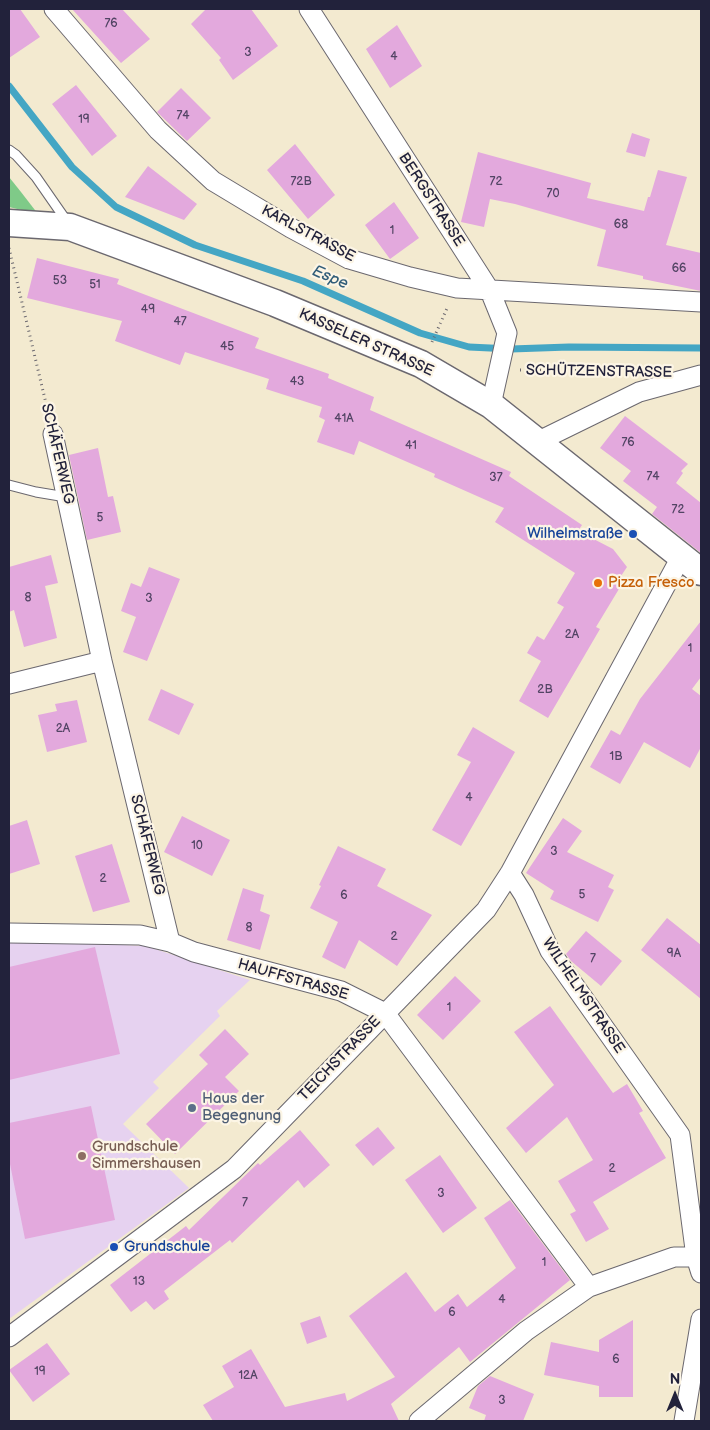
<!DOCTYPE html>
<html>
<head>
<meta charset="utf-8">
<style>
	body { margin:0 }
	#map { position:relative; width:710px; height:1430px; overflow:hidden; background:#f3ead0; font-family:"Balsamiq Sans",sans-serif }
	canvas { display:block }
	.frame { position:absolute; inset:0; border:10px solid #22223b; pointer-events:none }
	.north { position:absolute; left:650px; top:1370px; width:50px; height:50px; -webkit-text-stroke:4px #fcf5e5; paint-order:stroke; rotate:0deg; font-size:14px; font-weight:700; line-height:20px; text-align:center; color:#22223b }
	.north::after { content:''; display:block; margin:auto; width:18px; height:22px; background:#22223b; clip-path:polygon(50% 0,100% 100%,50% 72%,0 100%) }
</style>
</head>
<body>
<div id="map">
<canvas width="710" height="1430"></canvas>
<div class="frame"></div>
<div class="north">N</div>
</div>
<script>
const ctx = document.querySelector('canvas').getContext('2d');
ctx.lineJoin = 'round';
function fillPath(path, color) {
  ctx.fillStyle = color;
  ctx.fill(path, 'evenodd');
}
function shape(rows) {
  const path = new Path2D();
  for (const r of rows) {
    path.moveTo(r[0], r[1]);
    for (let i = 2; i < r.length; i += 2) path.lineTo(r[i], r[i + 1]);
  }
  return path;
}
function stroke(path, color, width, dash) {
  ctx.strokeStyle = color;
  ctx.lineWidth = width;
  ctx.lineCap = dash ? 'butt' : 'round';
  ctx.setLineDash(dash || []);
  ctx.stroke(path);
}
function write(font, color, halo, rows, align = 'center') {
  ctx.font = font + ' "Balsamiq Sans",sans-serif';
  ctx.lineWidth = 4.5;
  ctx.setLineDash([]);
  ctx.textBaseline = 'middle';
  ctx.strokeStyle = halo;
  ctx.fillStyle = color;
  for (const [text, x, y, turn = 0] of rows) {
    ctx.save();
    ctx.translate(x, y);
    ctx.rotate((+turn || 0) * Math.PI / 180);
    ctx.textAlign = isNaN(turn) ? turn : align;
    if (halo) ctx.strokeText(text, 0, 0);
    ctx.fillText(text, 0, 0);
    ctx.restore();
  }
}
fillPath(shape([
	[9,940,146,946,250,980,217,1011,220,1016,153,1082,159,1088,123,1124,189,1188,9,1319]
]), '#e6d2f0');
fillPath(shape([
	[9,177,21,192,38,214,9,207]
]), '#7fca88');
stroke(shape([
	[9,86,72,167,116,207,195,245,303,281,420,333,469,347,511,349,569,347,701,348]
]), '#44a6c4', 7);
fillPath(shape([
	[9,9,20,9,40,37,9,58],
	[72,9,122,9,150,39,121,63],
	[206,9,251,9,278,46,233,80,219,60,221,58,191,24],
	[397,25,422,66,390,88,366,49],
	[76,85,117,136,92,156,52,104],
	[181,88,211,118,187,141,157,112],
	[632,133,650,139,645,157,626,152],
	[295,144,335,195,308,219,267,170],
	[478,152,591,183,587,198,644,211,648,197,650,197,658,170,687,177,666,245,701,253,701,291,643,279,643,276,597,266,606,230,515,204,490,199,484,227,461,222],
	[148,166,197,204,184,220,125,197],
	[394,202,419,238,390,259,365,225],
	[37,258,119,279,117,284,259,338,255,348,329,374,328,378,374,397,370,410,511,472,509,476,582,525,578,531,613,549,627,567,621,576,625,579,596,627,600,629,548,718,519,701,541,661,527,653,537,636,544,640,564,607,557,603,575,573,495,522,504,508,434,477,435,474,359,441,354,455,317,442,325,420,319,417,322,407,266,389,269,379,185,352,180,365,115,341,122,321,27,298],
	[625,416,688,464,681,471,683,473,676,483,701,503,701,553,652,514,657,507,623,481,631,471,600,448],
	[98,448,108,497,113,496,121,532,87,540,69,455],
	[51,555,58,583,45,586,57,638,24,647,14,610,9,612,9,567],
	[149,567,180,579,147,661,123,652,136,617,121,611,131,583,141,587],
	[701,621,701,677,692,689,701,696,701,747,690,768,644,742,620,784,590,767,611,730,620,735,640,699],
	[161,689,194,704,179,735,148,720],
	[77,700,87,742,47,752,38,715,57,711,55,704],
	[473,727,515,752,461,846,432,830,471,762,457,755],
	[182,816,230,840,212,876,164,852],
	[563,818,582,831,567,852,614,875,608,887,614,890,598,922,550,899,554,891,526,873],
	[27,820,40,864,9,874,9,826],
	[112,844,130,902,93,912,75,856],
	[338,846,386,869,377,886,432,915,397,966,359,940,345,969,322,957,338,922,310,908,321,886,319,885],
	[243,888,264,895,260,911,270,915,260,950,227,940],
	[667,918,701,945,701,999,641,950],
	[586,931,622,961,601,986,571,961,566,954],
	[95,947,120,1054,9,1080,9,967],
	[455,976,481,1001,443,1040,417,1015],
	[550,1006,613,1093,627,1084,643,1111,639,1113,666,1158,593,1202,609,1229,586,1242,570,1214,576,1211,558,1181,593,1160,567,1117,526,1153,506,1128,554,1085,514,1032],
	[225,1029,249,1054,225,1077,239,1091,175,1154,146,1124,208,1064,199,1055],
	[91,1106,115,1220,25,1239,9,1159,9,1123],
	[378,1127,395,1148,373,1166,355,1145],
	[300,1130,330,1165,304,1188,298,1180,232,1243,230,1240,164,1291,169,1299,154,1310,146,1301,131,1312,110,1285,186,1226,189,1230,258,1163,260,1165],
	[440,1155,477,1208,443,1233,405,1180],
	[510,1200,570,1280,470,1362,459,1347,391,1404,399,1421,213,1421,203,1405,234,1387,222,1366,251,1349,285,1407,345,1393,347,1401,395,1377,349,1316,406,1272,435,1312,458,1294,467,1307,516,1268,484,1218],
	[320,1316,327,1337,307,1344,300,1323],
	[633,1320,633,1397,599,1397,599,1386,544,1375,551,1342,599,1352,599,1340],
	[47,1343,70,1374,33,1402,9,1370],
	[490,1376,534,1394,523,1421,484,1421,486,1415,469,1408,478,1386]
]), '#e3a9dd');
const lane = shape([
	[9,150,16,155,36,177,68,223],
	[9,485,36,492,66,497]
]);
const street = shape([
	[54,9,158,130,213,181,291,228,349,259,410,277,457,288,701,302],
	[309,9,490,291,507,333,491,405],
	[53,434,102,661,170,942],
	[537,442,639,392,701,375],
	[9,684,102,661],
	[510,873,524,895,550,951,680,1135,696,1257],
	[9,933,140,935,170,942,194,952,341,991,385,1013,589,1287],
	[9,1337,234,1169,486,910,510,873,681,557],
	[419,1421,526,1331,589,1287,674,1257,696,1257,701,1273],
	[684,1421,701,1319]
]);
const secondary = shape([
	[9,223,70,227,275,303,421,364,491,405,701,572]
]);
stroke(lane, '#6b686f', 11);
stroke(street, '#6b686f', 21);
stroke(secondary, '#6b686f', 29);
stroke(shape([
	[9,248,49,416],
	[432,342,448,306],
	[520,370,632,371]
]), '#6b686f', 3, [1, 4]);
stroke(lane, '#fff', 9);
stroke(street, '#fff', 19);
stroke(secondary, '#fff', 26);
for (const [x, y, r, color] of [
	[633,534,5,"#1a4fb4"],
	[598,583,5,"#e8710a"],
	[192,1108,5,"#5c6f8a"],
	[82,1156,5,"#8d6e63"],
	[114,1247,5,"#1a4fb4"]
]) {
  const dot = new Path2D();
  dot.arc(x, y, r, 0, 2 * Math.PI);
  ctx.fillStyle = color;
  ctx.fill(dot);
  stroke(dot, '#fcf5e5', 2);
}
write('12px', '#524464', null, [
	["76",111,24],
	["3",248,53],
	["4",394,57],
	["74",183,116],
	["19",84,120],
	["72B",301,182],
	["72",496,182],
	["70",553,194],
	["68",621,225],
	["1",392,231],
	["66",679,269],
	["53",60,281],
	["51",95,285],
	["49",148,310],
	["47",180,322],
	["45",227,347],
	["43",297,382],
	["41A",344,419],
	["76",628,443],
	["41",411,446],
	["74",653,477],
	["37",496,478],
	["72",678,510],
	["5",100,518],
	["8",28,598],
	["3",149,599],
	["2A",572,635],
	["1",690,649],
	["2B",545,690],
	["2A",63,729],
	["1B",616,757],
	["4",469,798],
	["10",197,846],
	["3",554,852],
	["2",103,879],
	["5",582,895],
	["6",344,896],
	["8",249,928],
	["2",394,937],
	["9A",674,954],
	["7",593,959],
	["1",449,1008],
	["2",612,1169],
	["3",441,1194],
	["7",245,1203],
	["1",544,1263],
	["13",139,1282],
	["4",502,1300],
	["6",452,1313],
	["6",616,1360],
	["19",40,1372],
	["12A",248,1376],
	["3",502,1401]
]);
write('15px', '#22223b', '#fcf5e5', [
	["BERGSTRASSE",431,200,57],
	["KARLSTRASSE",308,234,28],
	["KASSELER STRASSE",366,343,24],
	["SCHÜTZENSTRASSE",599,372,1],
	["SCHÄFERWEG",57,454,77],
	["SCHÄFERWEG",147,845,76],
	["HAUFFSTRASSE",293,980,16],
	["WILHELMSTRASSE",583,996,56],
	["TEICHSTRASSE",340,1059,-46]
]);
write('15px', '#164399', '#fcf5e5', [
	["Wilhelmstraße",623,534],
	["Grundschule",124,1247,"left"]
], 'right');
write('15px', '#c56008', '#fcf5e5', [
	["Pizza Fresco",608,583]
], 'left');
write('15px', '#4e5e75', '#fcf5e5', [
	["Haus der",202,1099],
	["Begegnung",202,1116]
], 'left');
write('15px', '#785e54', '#fcf5e5', [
	["Grundschule",92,1147],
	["Simmershausen",92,1164]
], 'left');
write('italic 16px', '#315d79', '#fcf5e5', [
	["Espe",330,278,23]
]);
</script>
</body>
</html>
